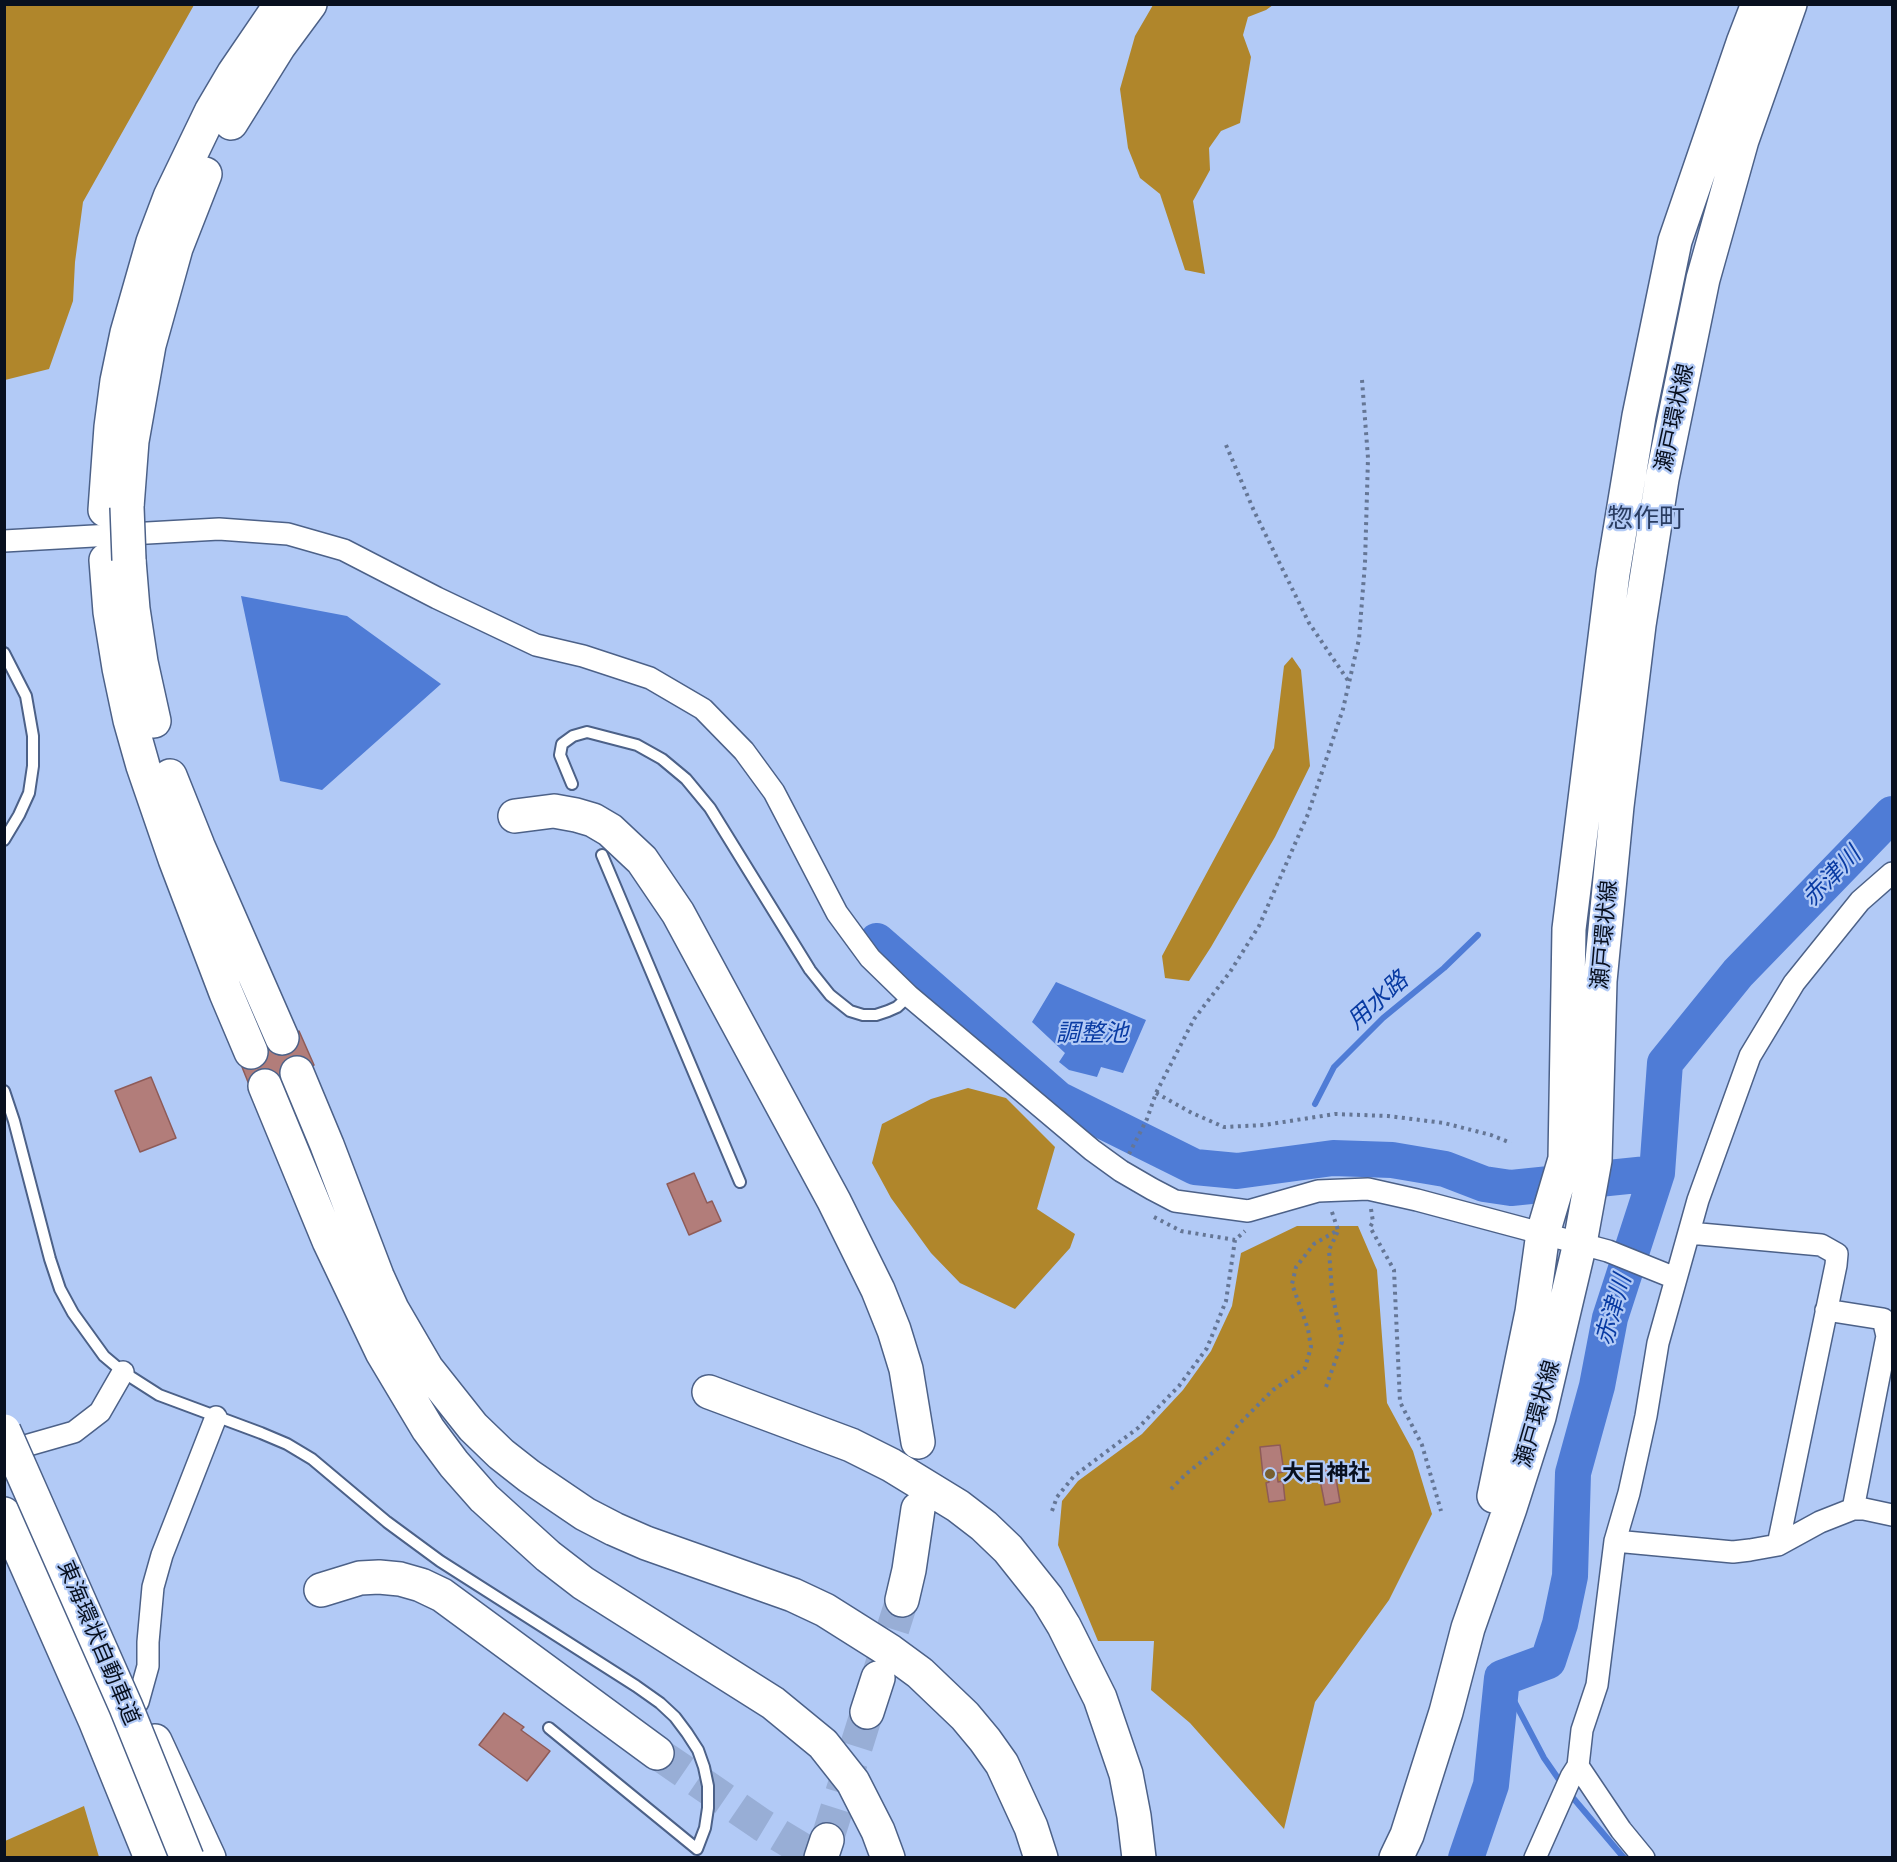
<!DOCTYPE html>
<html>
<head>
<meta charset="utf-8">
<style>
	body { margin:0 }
	#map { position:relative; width:1897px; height:1862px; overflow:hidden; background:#b2caf6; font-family:Figtree,sans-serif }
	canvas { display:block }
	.frame { position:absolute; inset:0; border:6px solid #08101f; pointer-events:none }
</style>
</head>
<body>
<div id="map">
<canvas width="1897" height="1862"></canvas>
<div class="frame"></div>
</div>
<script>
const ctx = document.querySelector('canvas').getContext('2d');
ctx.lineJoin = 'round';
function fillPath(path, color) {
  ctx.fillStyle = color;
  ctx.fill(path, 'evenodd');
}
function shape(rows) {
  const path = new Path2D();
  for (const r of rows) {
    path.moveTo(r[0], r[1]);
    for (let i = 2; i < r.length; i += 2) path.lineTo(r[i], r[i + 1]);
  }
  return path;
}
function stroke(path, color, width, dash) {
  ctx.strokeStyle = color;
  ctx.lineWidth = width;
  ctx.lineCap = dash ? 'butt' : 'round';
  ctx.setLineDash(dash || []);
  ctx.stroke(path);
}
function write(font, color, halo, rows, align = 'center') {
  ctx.font = font + ' Figtree,"Noto Sans JP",sans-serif';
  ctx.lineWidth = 4.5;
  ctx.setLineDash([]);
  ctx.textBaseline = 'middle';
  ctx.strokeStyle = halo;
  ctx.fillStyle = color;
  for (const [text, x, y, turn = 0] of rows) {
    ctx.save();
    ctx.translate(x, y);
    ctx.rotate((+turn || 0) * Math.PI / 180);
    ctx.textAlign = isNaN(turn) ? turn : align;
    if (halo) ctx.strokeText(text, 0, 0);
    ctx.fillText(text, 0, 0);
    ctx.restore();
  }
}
fillPath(shape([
	[4,5,194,5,83,202,75,262,73,301,49,369,5,380],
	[1153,5,1273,5,1266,10,1248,17,1243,35,1251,57,1240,123,1221,131,1209,148,1210,170,1193,201,1205,274,1185,270,1160,194,1140,178,1128,148,1120,89,1135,36],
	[1292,657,1301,670,1310,766,1275,837,1211,947,1189,981,1165,978,1162,956,1274,748,1284,666],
	[968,1088,1006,1098,1055,1147,1037,1209,1075,1234,1070,1248,1015,1309,960,1283,931,1253,891,1198,872,1163,882,1124,931,1099],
	[1297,1226,1358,1226,1377,1270,1387,1403,1413,1451,1432,1514,1389,1600,1315,1702,1284,1829,1190,1723,1151,1690,1154,1641,1098,1641,1058,1545,1062,1501,1078,1481,1142,1434,1183,1390,1211,1351,1232,1306,1241,1253],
	[84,1806,99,1857,5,1857,5,1841]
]), '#b0862b');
fillPath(shape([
	[241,596,347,616,441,684,322,790,280,781],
	[1056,982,1146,1020,1123,1073,1101,1067,1097,1077,1069,1070,1059,1062,1065,1053,1032,1022]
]), '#4f7cd6');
stroke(shape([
	[1315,1104,1334,1067,1383,1018,1444,968,1478,935],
	[1502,1678,1544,1758,1562,1784],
	[1568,1792,1624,1858]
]), '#4f7cd6', 6);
stroke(shape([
	[877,941,1058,1099,1195,1167,1237,1171,1333,1158,1392,1160,1445,1169,1484,1184,1511,1188,1657,1173],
	[1466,1858,1491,1785,1502,1678,1548,1661,1560,1624,1570,1576,1573,1473,1597,1386,1610,1318,1657,1173,1665,1063,1738,973,1892,814]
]), '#4f7cd6', 36);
const building = shape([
	[299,1031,314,1065,252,1092,238,1057,299,1031],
	[151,1077,176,1138,140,1152,115,1091,151,1077],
	[694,1173,707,1203,712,1201,721,1221,689,1235,667,1184,694,1173],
	[1280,1445,1284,1472,1277,1473,1278,1482,1283,1481,1285,1500,1269,1502,1266,1483,1269,1482,1268,1475,1263,1475,1260,1447,1280,1445],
	[1334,1467,1340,1502,1325,1505,1318,1470,1334,1467],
	[504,1713,524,1727,521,1730,550,1751,527,1781,479,1745,504,1713]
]);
fillPath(building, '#b27d7a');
stroke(building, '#8e5b58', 1.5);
stroke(shape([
	[878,1676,902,1600],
	[657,1753,762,1825,817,1858],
	[827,1840,867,1712]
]), '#98aed6', 33, [33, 16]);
const service = shape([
	[4,653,26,696,33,736,33,766,29,793,19,815,4,840],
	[572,784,560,755,562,744,573,736,587,732,637,745,662,759,686,779,710,808,810,970,830,995,850,1011,863,1015,876,1015,888,1011,897,1007,909,996],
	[602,855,740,1182],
	[4,1091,14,1121,50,1259,60,1289,73,1313,104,1356,123,1372,159,1395,261,1433,287,1444,312,1459,387,1522,440,1561,636,1686,660,1703,675,1717,687,1733,698,1750,704,1767,708,1786,708,1808,705,1828,697,1849,549,1728]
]);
const minor = shape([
	[4,541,219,529,288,534,344,550,437,598,536,645,583,656,650,678,703,709,744,751,774,792,837,913,870,958,909,996,1092,1150,1121,1171,1152,1189,1175,1201,1248,1211,1318,1191,1368,1189,1417,1200,1608,1251,1675,1278],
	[1689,1233,1821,1245,1837,1254,1836,1265,1778,1545],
	[1826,1310,1883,1319,1887,1336,1853,1509],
	[4,1452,74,1432,100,1412,123,1372],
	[1615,1541,1733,1552,1750,1550,1778,1545,1820,1522,1853,1509,1864,1509,1892,1515],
	[138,1702,148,1666,148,1642,153,1587,162,1555,216,1417],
	[1578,1766,1621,1830,1644,1858],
	[1535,1858,1571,1777,1578,1766,1582,1730,1597,1685,1615,1541,1629,1493,1646,1416,1658,1343,1698,1200,1750,1056,1794,983,1860,901,1892,873]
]);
const primary = shape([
	[1494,1496,1532,1312,1543,1233,1565,1159,1569,929,1613,573,1639,416,1675,241,1743,43,1758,4],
	[1396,1858,1407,1835,1446,1712,1468,1628,1510,1508,1539,1417,1580,1243,1595,1160,1600,981,1617,806,1639,625,1662,479,1703,279,1742,140,1790,4]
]);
const motorway = shape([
	[231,123,279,46,310,4],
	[127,507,132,441,149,345,176,248,205,174],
	[105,510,111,427,117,381,127,333,153,242,170,197,211,112,234,73,281,4],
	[106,560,110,612,119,668,130,720,143,766,175,859,226,993,251,1052],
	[129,560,133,609,141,662,154,721],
	[170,776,198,846,282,1038],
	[515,816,554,811,576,815,593,820,610,830,642,860,678,913,834,1201,878,1290,894,1330,906,1369,918,1442],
	[297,1073,327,1145,377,1276,392,1309,427,1369,473,1427,501,1454,529,1476,585,1514,614,1529,646,1543,793,1595,825,1610,890,1651,920,1673,965,1716,985,1740,1002,1764,1031,1827,1041,1858],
	[265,1086,329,1241,382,1352,428,1429,454,1464,484,1498,548,1556,583,1583,773,1703,823,1744,853,1782,878,1831,888,1858],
	[709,1392,851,1445,891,1465,958,1506,984,1526,1008,1549,1047,1598,1064,1626,1100,1698,1126,1774,1134,1816,1139,1858],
	[4,1514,95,1720,151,1858],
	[321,1590,360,1578,379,1577,400,1579,421,1585,442,1595,657,1753],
	[902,1600,909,1570,918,1509],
	[867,1712,878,1678],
	[155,1741,209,1858],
	[821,1858,827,1840]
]);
stroke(service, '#4c6188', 14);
stroke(minor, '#4c6188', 24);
stroke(primary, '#4c6188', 36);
stroke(motorway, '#4c6188', 36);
stroke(shape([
	[1226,445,1254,511,1309,623,1349,682],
	[1156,1093,1192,1113,1224,1127,1264,1125,1335,1114,1388,1116,1444,1123,1491,1135,1511,1143],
	[1129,1154,1147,1119,1156,1093,1194,1019,1230,972,1259,926,1308,814,1343,709,1359,639,1365,563,1368,458,1362,380],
	[1371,1209,1373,1222,1370,1227,1394,1270,1400,1402,1422,1445,1441,1511],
	[1154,1217,1181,1231,1235,1240,1245,1231],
	[1326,1387,1342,1342,1332,1292,1329,1250,1338,1231],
	[1171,1489,1186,1474,1226,1442,1235,1428,1273,1390,1305,1368,1311,1347,1308,1329,1292,1284,1296,1267,1314,1244,1338,1230,1331,1209],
	[1052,1511,1057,1497,1074,1476,1138,1428,1179,1386,1207,1348,1226,1301,1235,1240]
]), '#657695', 4, [3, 4.5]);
stroke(service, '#fff', 10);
stroke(minor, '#fff', 21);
stroke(primary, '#fff', 33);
stroke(motorway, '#fff', 33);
const motorwayBridge = shape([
	[127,507,129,560],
	[4,1431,126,1707,187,1858]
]);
stroke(motorwayBridge, '#4c6188', 36, []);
stroke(motorwayBridge, '#fff', 33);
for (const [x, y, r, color] of [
	[1270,1474,6,"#775f30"]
]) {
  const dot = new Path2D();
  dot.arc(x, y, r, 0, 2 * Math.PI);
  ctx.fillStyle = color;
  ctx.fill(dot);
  stroke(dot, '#b2caf6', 2);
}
write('22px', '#08101f', '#b2caf6', [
	["瀬戸環状線",1675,418,-78],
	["瀬戸環状線",1605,935,-85],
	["瀬戸環状線",1538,1414,-74],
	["東海環状自動車道",98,1643,67]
]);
write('bold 22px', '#08101f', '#b2caf6', [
	["大目神社",1282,1474]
], 'left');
write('italic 24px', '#093ba3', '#b2caf6', [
	["赤津川",1832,877,-46],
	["用水路",1378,1001,-42],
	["調整池",1092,1034],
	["赤津川",1614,1310,-74]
]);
write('26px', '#2a3d62', '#b2caf6', [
	["惣作町",1646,519]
]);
</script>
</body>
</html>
